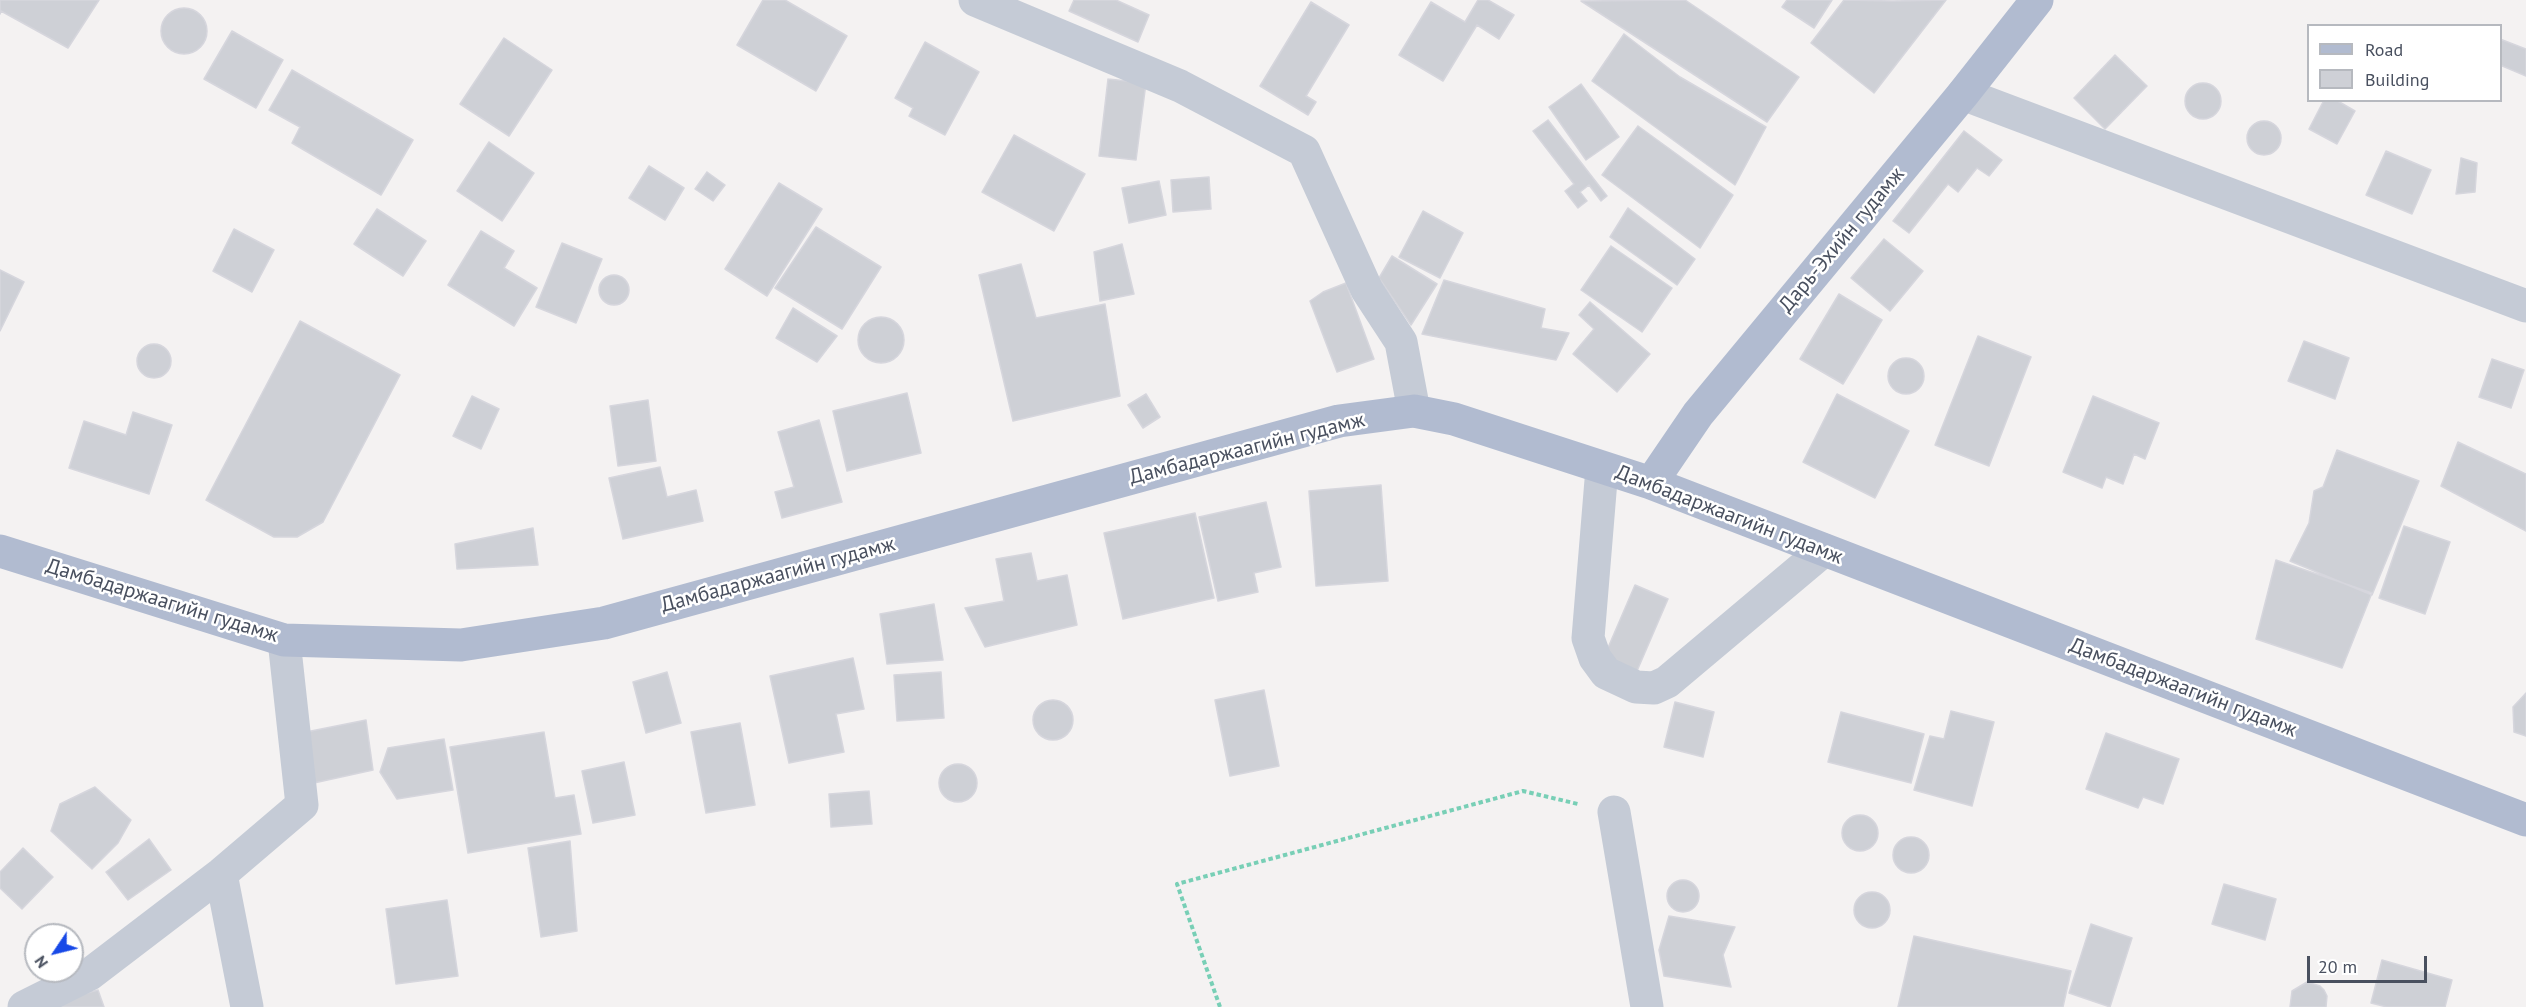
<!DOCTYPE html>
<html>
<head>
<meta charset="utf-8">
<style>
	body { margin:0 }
	#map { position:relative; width:2526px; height:1007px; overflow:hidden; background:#f4f2f2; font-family:"PT Sans",sans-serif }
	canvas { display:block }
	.legend { position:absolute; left:2307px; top:24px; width:195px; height:78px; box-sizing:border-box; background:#fff; border:2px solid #b6b9bf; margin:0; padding:8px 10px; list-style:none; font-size:18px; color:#49505f }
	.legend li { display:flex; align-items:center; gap:12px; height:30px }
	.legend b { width:30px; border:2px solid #b6b9bf }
	.north { position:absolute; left:24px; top:923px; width:60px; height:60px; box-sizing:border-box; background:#fff; border:2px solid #b6b9bf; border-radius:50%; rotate:235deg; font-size:16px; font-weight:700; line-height:24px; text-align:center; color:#49505f }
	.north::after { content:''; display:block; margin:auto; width:21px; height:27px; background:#1849e7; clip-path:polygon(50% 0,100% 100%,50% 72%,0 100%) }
	.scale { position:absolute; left:2307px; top:956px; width:120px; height:27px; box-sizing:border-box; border:3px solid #49505f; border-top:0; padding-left:8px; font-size:18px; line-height:21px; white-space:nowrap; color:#49505f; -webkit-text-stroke:4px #fff; paint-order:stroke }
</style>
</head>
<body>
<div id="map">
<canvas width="2526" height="1007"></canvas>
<ul class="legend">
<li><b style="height:8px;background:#b1bbd0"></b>Road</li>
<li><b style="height:16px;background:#ced0d6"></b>Building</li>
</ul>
<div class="north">N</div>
<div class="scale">20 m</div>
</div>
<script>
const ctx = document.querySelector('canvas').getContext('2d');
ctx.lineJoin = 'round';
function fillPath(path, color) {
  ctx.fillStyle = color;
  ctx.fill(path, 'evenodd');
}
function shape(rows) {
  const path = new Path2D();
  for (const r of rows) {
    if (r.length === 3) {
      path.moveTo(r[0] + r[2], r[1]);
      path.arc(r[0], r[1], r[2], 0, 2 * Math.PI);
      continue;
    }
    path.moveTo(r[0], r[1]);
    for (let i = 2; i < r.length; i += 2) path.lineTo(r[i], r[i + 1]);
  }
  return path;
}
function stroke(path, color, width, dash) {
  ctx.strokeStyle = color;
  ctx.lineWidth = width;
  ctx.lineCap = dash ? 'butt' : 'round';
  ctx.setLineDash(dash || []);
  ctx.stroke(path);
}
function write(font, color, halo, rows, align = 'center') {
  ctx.font = font + ' "PT Sans",sans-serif';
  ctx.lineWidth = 5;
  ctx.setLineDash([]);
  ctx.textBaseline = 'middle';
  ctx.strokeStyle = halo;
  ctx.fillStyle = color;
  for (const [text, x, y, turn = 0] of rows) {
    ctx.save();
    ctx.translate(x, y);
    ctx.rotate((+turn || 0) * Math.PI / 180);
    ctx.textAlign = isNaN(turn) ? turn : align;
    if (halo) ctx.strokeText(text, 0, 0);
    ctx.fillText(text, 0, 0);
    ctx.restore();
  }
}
const building = shape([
	[0,0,99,0,68,48,1,11,0,14,0,0],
	[763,0,785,0,847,36,816,91,737,45,763,0],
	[1074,0,1116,0,1149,15,1138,42,1069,11,1074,0],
	[1478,0,1488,0,1514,15,1499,39,1477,25,1443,81,1399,55,1431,2,1465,22,1478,0],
	[1685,0,1799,77,1767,122,1581,1,1685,0],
	[1787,0,1832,0,1814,28,1782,7,1787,0],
	[1844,0,1893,1,1946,0,1874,93,1811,43,1844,0],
	[1311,2,1349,25,1306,96,1316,102,1308,115,1260,86,1311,2],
	[184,31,23],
	[232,31,283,60,256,108,204,79,232,31],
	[1624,34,1680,77,1766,127,1735,185,1592,81,1624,34],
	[504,38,552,70,509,136,460,104,504,38],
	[2500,39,2526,49,2526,76,2500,65,2500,39],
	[925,42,979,72,945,135,909,116,913,108,895,98,925,42],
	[2115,55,2147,86,2105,129,2074,98,2115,55],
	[292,70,413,140,381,195,292,143,300,127,269,110,292,70],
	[1108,79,1146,83,1136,160,1099,156,1108,79],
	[2203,101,18],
	[1581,84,1619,137,1586,160,1549,107,1581,84],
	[2324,100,2336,100,2355,111,2337,144,2309,129,2324,100],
	[1548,120,1607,196,1601,201,1589,185,1580,192,1587,201,1578,208,1565,191,1574,184,1533,131,1548,120],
	[2264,138,17],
	[1638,126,1733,195,1700,248,1602,175,1638,126],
	[1964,131,2002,160,1989,176,1977,168,1958,192,1948,184,1909,233,1893,221,1964,131],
	[1014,135,1085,174,1054,231,982,192,1014,135],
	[489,142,534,173,502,221,457,191,489,142],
	[2386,151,2431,170,2412,214,2366,195,2386,151],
	[2461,158,2477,163,2475,192,2456,194,2461,158],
	[649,166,684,188,665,220,629,198,649,166],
	[707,172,725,185,713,201,695,189,707,172],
	[1209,177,1211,209,1173,212,1171,180,1209,177],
	[1159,181,1166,215,1129,223,1122,188,1159,181],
	[779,183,822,209,767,296,725,269,779,183],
	[1628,208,1695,259,1677,285,1610,237,1628,208],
	[377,209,426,241,403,276,354,244,377,209],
	[1423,211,1463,233,1440,278,1399,257,1423,211],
	[816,227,881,267,842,329,775,288,816,227],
	[234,229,274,250,252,292,213,271,234,229],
	[481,231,514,251,504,268,537,288,514,326,448,285,481,231],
	[1884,239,1923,271,1890,311,1851,278,1884,239],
	[562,243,602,259,576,323,536,307,562,243],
	[1122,244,1134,294,1100,301,1094,252,1122,244],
	[1611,246,1672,288,1642,332,1581,290,1611,246],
	[1392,256,1437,284,1411,325,1379,278,1392,256],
	[1021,264,1036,318,1105,304,1120,396,1013,421,979,275,1021,264],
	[0,270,24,282,0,331,0,270],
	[614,290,15],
	[1444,280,1545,309,1541,328,1569,333,1556,360,1422,334,1444,280],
	[1346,283,1374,359,1337,372,1310,301,1323,292,1346,283],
	[1839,294,1882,320,1843,384,1800,359,1839,294],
	[1590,302,1650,354,1617,392,1573,354,1594,329,1579,315,1590,302],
	[793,308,837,336,817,362,776,338,793,308],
	[881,340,23],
	[300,321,400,375,323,522,297,537,274,537,206,500,300,321],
	[1978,336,2031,357,1989,466,1935,445,1978,336],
	[2304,341,2349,358,2335,399,2288,381,2304,341],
	[154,361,17],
	[1906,376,18],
	[2492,359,2524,370,2511,408,2479,397,2492,359],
	[907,393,921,453,847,471,833,411,907,393],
	[1146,394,1160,417,1143,428,1128,405,1146,394],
	[1837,394,1909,431,1875,498,1803,462,1837,394],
	[472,396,499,409,481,449,453,436,472,396],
	[2093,396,2159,423,2145,459,2134,454,2123,484,2106,477,2102,488,2063,472,2093,396],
	[648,400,656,461,618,466,610,406,648,400],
	[133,412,172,425,149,494,69,468,84,421,126,435,133,412],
	[819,420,842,502,782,518,775,492,794,487,778,432,819,420],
	[2458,442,2526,474,2526,531,2441,486,2458,442],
	[2337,450,2419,481,2372,595,2290,561,2309,523,2314,491,2323,487,2337,450],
	[660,467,667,497,696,490,703,521,623,539,609,478,660,467],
	[1381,485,1388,581,1316,586,1309,491,1381,485],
	[1266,502,1281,567,1254,573,1258,592,1218,601,1199,517,1266,502],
	[1195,513,1214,598,1123,619,1104,533,1195,513],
	[2404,526,2450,542,2425,614,2379,598,2404,526],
	[533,528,538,565,457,569,455,544,533,528],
	[1031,553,1037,581,1067,575,1077,625,985,647,965,608,1004,601,996,559,1031,553],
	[2276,560,2372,593,2342,668,2256,639,2276,560],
	[1635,585,1668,599,1637,671,1604,657,1635,585],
	[934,604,943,660,887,664,880,614,934,604],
	[853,658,864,709,836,714,844,752,789,763,770,676,853,658],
	[667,672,681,723,646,733,633,682,667,672],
	[941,672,944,718,897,721,894,675,941,672],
	[1264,690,1279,766,1230,776,1215,700,1264,690],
	[2526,693,2526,736,2514,732,2513,707,2526,693],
	[1053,720,20],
	[1675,702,1714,712,1703,757,1664,747,1675,702],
	[1951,711,1994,722,1972,806,1914,790,1930,736,1944,739,1951,711],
	[1841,712,1924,734,1911,783,1828,762,1841,712],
	[366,720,373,770,314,783,306,732,366,720],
	[740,723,755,805,706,813,691,732,740,723],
	[544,732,555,798,574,795,581,834,468,853,450,747,544,732],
	[2106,733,2179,759,2163,804,2143,797,2138,808,2086,789,2106,733],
	[444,739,453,790,397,799,380,772,388,748,444,739],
	[624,762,635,815,593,823,582,771,624,762],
	[958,783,19],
	[95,787,131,820,118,843,92,869,51,831,60,804,95,787],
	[869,791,872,824,831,827,829,794,869,791],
	[1860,833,18],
	[1911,855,18],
	[149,839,171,870,128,900,106,872,149,839],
	[570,841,577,931,541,937,528,848,570,841],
	[23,848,53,877,22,909,0,888,0,872,23,848],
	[1683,896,16],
	[2224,884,2276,899,2265,940,2212,924,2224,884],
	[1872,910,18],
	[447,900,458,976,396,984,386,909,447,900],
	[1669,916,1735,927,1723,955,1731,987,1664,976,1659,950,1669,916],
	[2091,924,2132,938,2110,1007,2069,993,2091,924],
	[1914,936,2071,971,2063,1007,1898,1007,1914,936],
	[2382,960,2452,980,2445,1007,2387,1007,2371,1003,2382,960],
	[2307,982,2320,986,2324,990,2327,996,2326,1007,2290,1007,2292,991,2307,982],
	[98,990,104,1007,61,1007,61,1000,98,990]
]);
fillPath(building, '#ced0d6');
stroke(building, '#d6d6dd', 1.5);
stroke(shape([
	[1220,1007,1177,884,1523,791,1578,804]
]), '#78cfb6', 4, [4.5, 3]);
stroke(shape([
	[975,0,1180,86,1304,151,1367,290,1401,342,1414,411],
	[1963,94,2526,306],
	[1602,468,1588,638,1595,658,1606,673,1636,687,1654,688,1667,682,1824,550],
	[1614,812,1647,1007],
	[221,874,247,1007],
	[24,1007,90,974,221,874,302,805,284,640]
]), '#c5cbd6', 33);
stroke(shape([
	[1651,483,1698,414,1963,94,2037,0],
	[0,551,284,640,461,645,604,623,1339,421,1414,411,1454,419,1651,483,2526,820]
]), '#b1bbd0', 33);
write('21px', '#49505f', '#fff', [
	["Дарь-Эхийн гудамж",1842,240,-50],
	["Дамбадаржаагийн гудамж",1247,449,-14],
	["Дамбадаржаагийн гудамж",1729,515,21],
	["Дамбадаржаагийн гудамж",778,575,-15],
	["Дамбадаржаагийн гудамж",162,601,17],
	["Дамбадаржаагийн гудамж",2183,688,21]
]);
</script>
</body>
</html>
